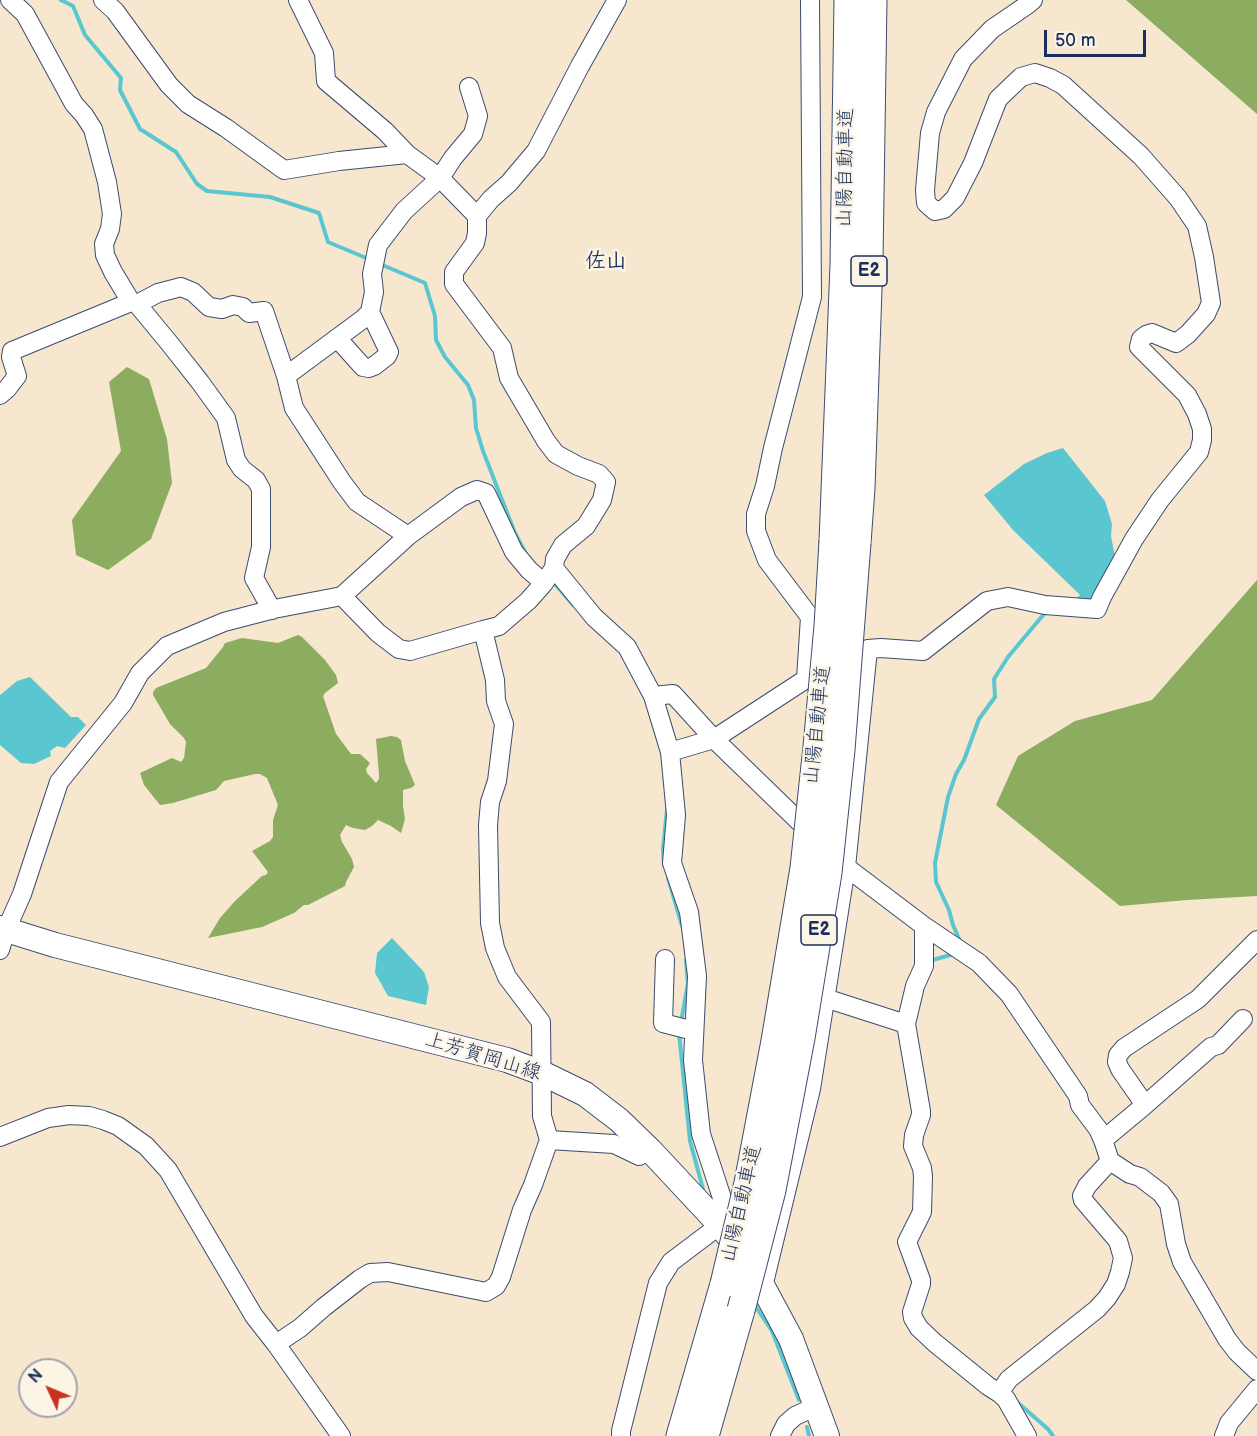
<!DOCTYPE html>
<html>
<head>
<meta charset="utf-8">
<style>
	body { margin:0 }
	#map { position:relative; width:1257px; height:1436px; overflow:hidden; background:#f6e7ce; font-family:"Balsamiq Sans",sans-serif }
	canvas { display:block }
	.north { position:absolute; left:18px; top:1358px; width:60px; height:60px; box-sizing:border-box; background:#fcf5e5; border:2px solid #a2a6af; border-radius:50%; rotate:314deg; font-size:16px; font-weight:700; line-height:24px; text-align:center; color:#1b2f5e }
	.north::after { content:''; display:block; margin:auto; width:21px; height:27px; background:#c8321e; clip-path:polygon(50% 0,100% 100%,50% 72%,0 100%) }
	.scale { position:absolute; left:1044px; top:30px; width:102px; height:27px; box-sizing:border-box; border:3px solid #1b2f5e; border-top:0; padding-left:8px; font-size:18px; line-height:21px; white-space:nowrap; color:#1b2f5e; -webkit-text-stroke:4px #fcf5e5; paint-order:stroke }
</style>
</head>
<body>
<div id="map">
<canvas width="1257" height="1436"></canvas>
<div class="north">N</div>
<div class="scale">50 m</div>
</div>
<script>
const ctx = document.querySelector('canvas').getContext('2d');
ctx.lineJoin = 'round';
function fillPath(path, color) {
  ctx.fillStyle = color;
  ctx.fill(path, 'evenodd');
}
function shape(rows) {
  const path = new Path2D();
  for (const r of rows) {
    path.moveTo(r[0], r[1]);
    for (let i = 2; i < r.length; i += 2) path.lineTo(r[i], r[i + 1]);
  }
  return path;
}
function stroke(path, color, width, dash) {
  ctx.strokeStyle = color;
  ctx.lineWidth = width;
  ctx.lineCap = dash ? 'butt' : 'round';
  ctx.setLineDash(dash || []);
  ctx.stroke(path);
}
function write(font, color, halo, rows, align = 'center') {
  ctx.font = font + ' "Balsamiq Sans","Klee One",sans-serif';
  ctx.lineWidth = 5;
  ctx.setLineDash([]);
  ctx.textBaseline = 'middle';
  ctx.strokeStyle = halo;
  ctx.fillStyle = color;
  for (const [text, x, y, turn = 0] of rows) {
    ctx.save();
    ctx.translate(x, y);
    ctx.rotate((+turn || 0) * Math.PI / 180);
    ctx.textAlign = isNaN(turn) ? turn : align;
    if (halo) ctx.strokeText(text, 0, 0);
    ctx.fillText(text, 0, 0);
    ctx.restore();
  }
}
fillPath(shape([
	[1126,0,1257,0,1257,114],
	[127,367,149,379,167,439,172,483,151,539,108,570,76,555,72,520,121,451,109,382],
	[1257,580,1257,896,1187,900,1120,906,996,805,1018,756,1075,721,1152,700],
	[298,635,302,637,325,660,336,675,338,683,325,693,323,696,336,734,351,754,360,754,370,763,366,769,367,773,376,783,379,779,379,774,376,739,391,736,397,737,401,740,405,761,415,785,411,788,403,790,403,806,405,819,401,833,391,826,378,820,372,826,365,830,353,828,346,825,340,835,342,842,352,859,354,867,346,882,345,886,308,905,304,905,294,913,262,927,208,938,220,918,235,901,262,876,266,875,268,872,252,851,270,841,273,837,273,820,278,805,267,778,260,774,255,774,224,781,216,790,173,803,160,805,144,785,140,773,172,758,181,762,184,758,186,742,184,738,170,724,153,695,153,692,156,688,206,668,223,647,225,643,242,638,278,643]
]), '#8cac60');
fillPath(shape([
	[1063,448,1105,501,1112,524,1111,536,1115,557,1089,602,1076,599,1080,595,1013,530,984,495,1024,464,1047,453],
	[30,677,71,717,78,717,86,725,65,748,57,746,50,751,51,756,34,764,21,763,0,745,0,695,17,681],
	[392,938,424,972,429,987,426,1005,388,996,375,973,377,953]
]), '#5ac7d0');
stroke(shape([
	[61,0,73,6,85,35,121,78,120,90,140,129,176,152,197,184,207,191,270,197,319,213,328,242,371,260],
	[380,264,425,283,435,316,436,340,445,357,468,385,474,400,476,428,483,451,515,533,525,552],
	[556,585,573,605],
	[664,865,663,849,667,810],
	[668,878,682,926],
	[960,941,953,925,949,910,936,882,935,863,948,797,956,774,964,760,979,719,995,697,994,679,1008,657,1044,614],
	[929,961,954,954],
	[681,1022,688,983,686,960],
	[679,1033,690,1141,703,1189],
	[756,1307,772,1331,799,1400],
	[1017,1402,1048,1429,1053,1436],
	[807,1427,809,1436]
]), '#5ac7d0', 4);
const minor = shape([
	[10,0,25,14,74,104,84,115,93,129,107,182,112,214,110,229,104,244,105,255,113,272,131,302,137,304,170,344,200,382,226,418,236,460,242,469,256,480,261,489,261,547,254,578,272,610],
	[103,0,115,11,169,85,188,104,226,128,284,170,339,161,407,154],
	[298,0,324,53,326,81,385,131,407,154,440,178,477,216],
	[137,304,158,293,181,287,193,292,209,307,222,309,233,305,243,307,249,313,264,311,286,376,294,408,342,482,357,502,408,536],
	[337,338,363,367,369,368,374,366,387,356,389,352,370,312],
	[286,376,363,319,370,312,374,292,372,274,378,245,404,211,440,178,453,158,473,134,478,116,469,87],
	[0,395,7,389,17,376,11,357,12,351,131,302],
	[554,568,594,617,627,647,653,696,670,752,676,815,672,863,689,912,697,976,693,1060,701,1134,722,1198,720,1225,671,1262,658,1283,621,1431,621,1436],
	[342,596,378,633,399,649,410,651,483,630],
	[806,679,810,617,767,560,756,531,756,514,765,486,773,448,812,297,810,0],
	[653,696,673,694,714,739,846,867,924,926,979,963,1009,994,1078,1096,1080,1105,1098,1129,1103,1140,1110,1161,1130,1174,1140,1177,1161,1193,1169,1204,1176,1244,1182,1262,1227,1339,1237,1352,1257,1371],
	[670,752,714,739,806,679,868,649,881,648,923,651,987,601,1008,597,1045,605,1097,609,1102,597,1134,539,1160,500,1199,452,1202,440,1202,429,1197,414,1187,395,1139,347,1141,339,1146,335,1152,333,1176,343,1188,334,1206,314,1211,303,1204,257,1197,226,1178,198,1141,156,1063,85,1050,78,1035,73,1021,77,998,99,973,163,955,198,944,209,935,211,926,203,925,190,930,133,936,112,963,59,992,29,1027,5,1033,0],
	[924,926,924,966,915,986,906,1024,921,1111,921,1115,914,1135,913,1146,922,1168,923,1176,922,1212,907,1242,921,1280,921,1284,912,1312,913,1318,919,1328,935,1343,988,1386,999,1393],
	[0,950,6,930,22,894,59,782,123,703,140,673,167,646,224,622,274,609,342,596,408,536,461,497,477,490,486,493,514,552,529,570,544,583,554,568,555,559,563,545,586,526,602,500,606,482,599,474,578,466,556,454,546,441,509,378,502,348,454,284,454,272,475,243,477,233,477,216,491,199,509,183,536,151,580,66,617,0],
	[665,959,663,1023,694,1031],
	[825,998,906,1024],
	[1145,1105,1120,1069,1117,1062,1118,1055,1124,1048,1198,999,1257,940],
	[0,1137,48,1118,69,1115,89,1116,103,1120,118,1126,146,1146,168,1170,254,1316,276,1344,341,1436],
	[549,1140,614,1144,639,1156,650,1150],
	[1103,1140,1145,1105,1211,1047,1218,1045,1243,1019],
	[763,1287,811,1089,846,867,868,649],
	[276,1344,300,1328,324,1307,360,1279,370,1273,388,1272,486,1292,496,1286,501,1277,522,1210,533,1185,549,1140,542,1116,541,1022,507,977,495,948,490,923,488,825,490,802,497,781,504,724,496,701,495,680,483,630,499,626,528,601,544,583],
	[780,1436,786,1424,795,1416,817,1406],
	[1027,1436,1006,1399,999,1393,1009,1379,1097,1309,1107,1298,1116,1284,1120,1272,1123,1258,1118,1241,1083,1200,1082,1196,1087,1186,1110,1161],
	[1224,1436,1229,1423,1257,1389]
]);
const major = shape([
	[0,928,55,945,507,1060,542,1073,585,1094,619,1120,650,1150,720,1225,742,1254,763,1287,791,1339,827,1436]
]);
const highway = shape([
	[833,541,844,265,848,0],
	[857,543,861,488,869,261,873,0],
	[680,1436,724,1284],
	[705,1436,741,1310]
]);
stroke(minor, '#3c4b6f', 20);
stroke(major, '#3c4b6f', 26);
stroke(highway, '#3c4b6f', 29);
stroke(minor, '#fff', 18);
stroke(major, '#fff', 24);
stroke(highway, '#fff', 27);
const highwayBridge = shape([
	[724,1284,748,1183,775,1041,804,868,817,747,828,626,833,541],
	[741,1310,772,1190,801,1038,828,873,841,750,857,543]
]);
stroke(highwayBridge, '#3c4b6f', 29, []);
stroke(highwayBridge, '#fff', 27);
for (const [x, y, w] of [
	[869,271,36],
	[819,930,36]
]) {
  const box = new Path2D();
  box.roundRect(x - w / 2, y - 15, w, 30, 4.5);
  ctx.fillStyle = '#fcf5e5';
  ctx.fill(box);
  stroke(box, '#1b2f5e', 1.5);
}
write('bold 18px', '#1b2f5e', null, [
	["E2",869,271],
	["E2",819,930]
]);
write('20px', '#1b2f5e', '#fcf5e5', [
	["山陽自動車道",846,168,-89],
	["山陽自動車道",818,725,-84],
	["上芳賀岡山線",483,1057,17],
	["山陽自動車道",742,1204,-77]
]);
write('bold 21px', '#1b2f5e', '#fcf5e5', [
	["佐山",606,262]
]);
</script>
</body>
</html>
